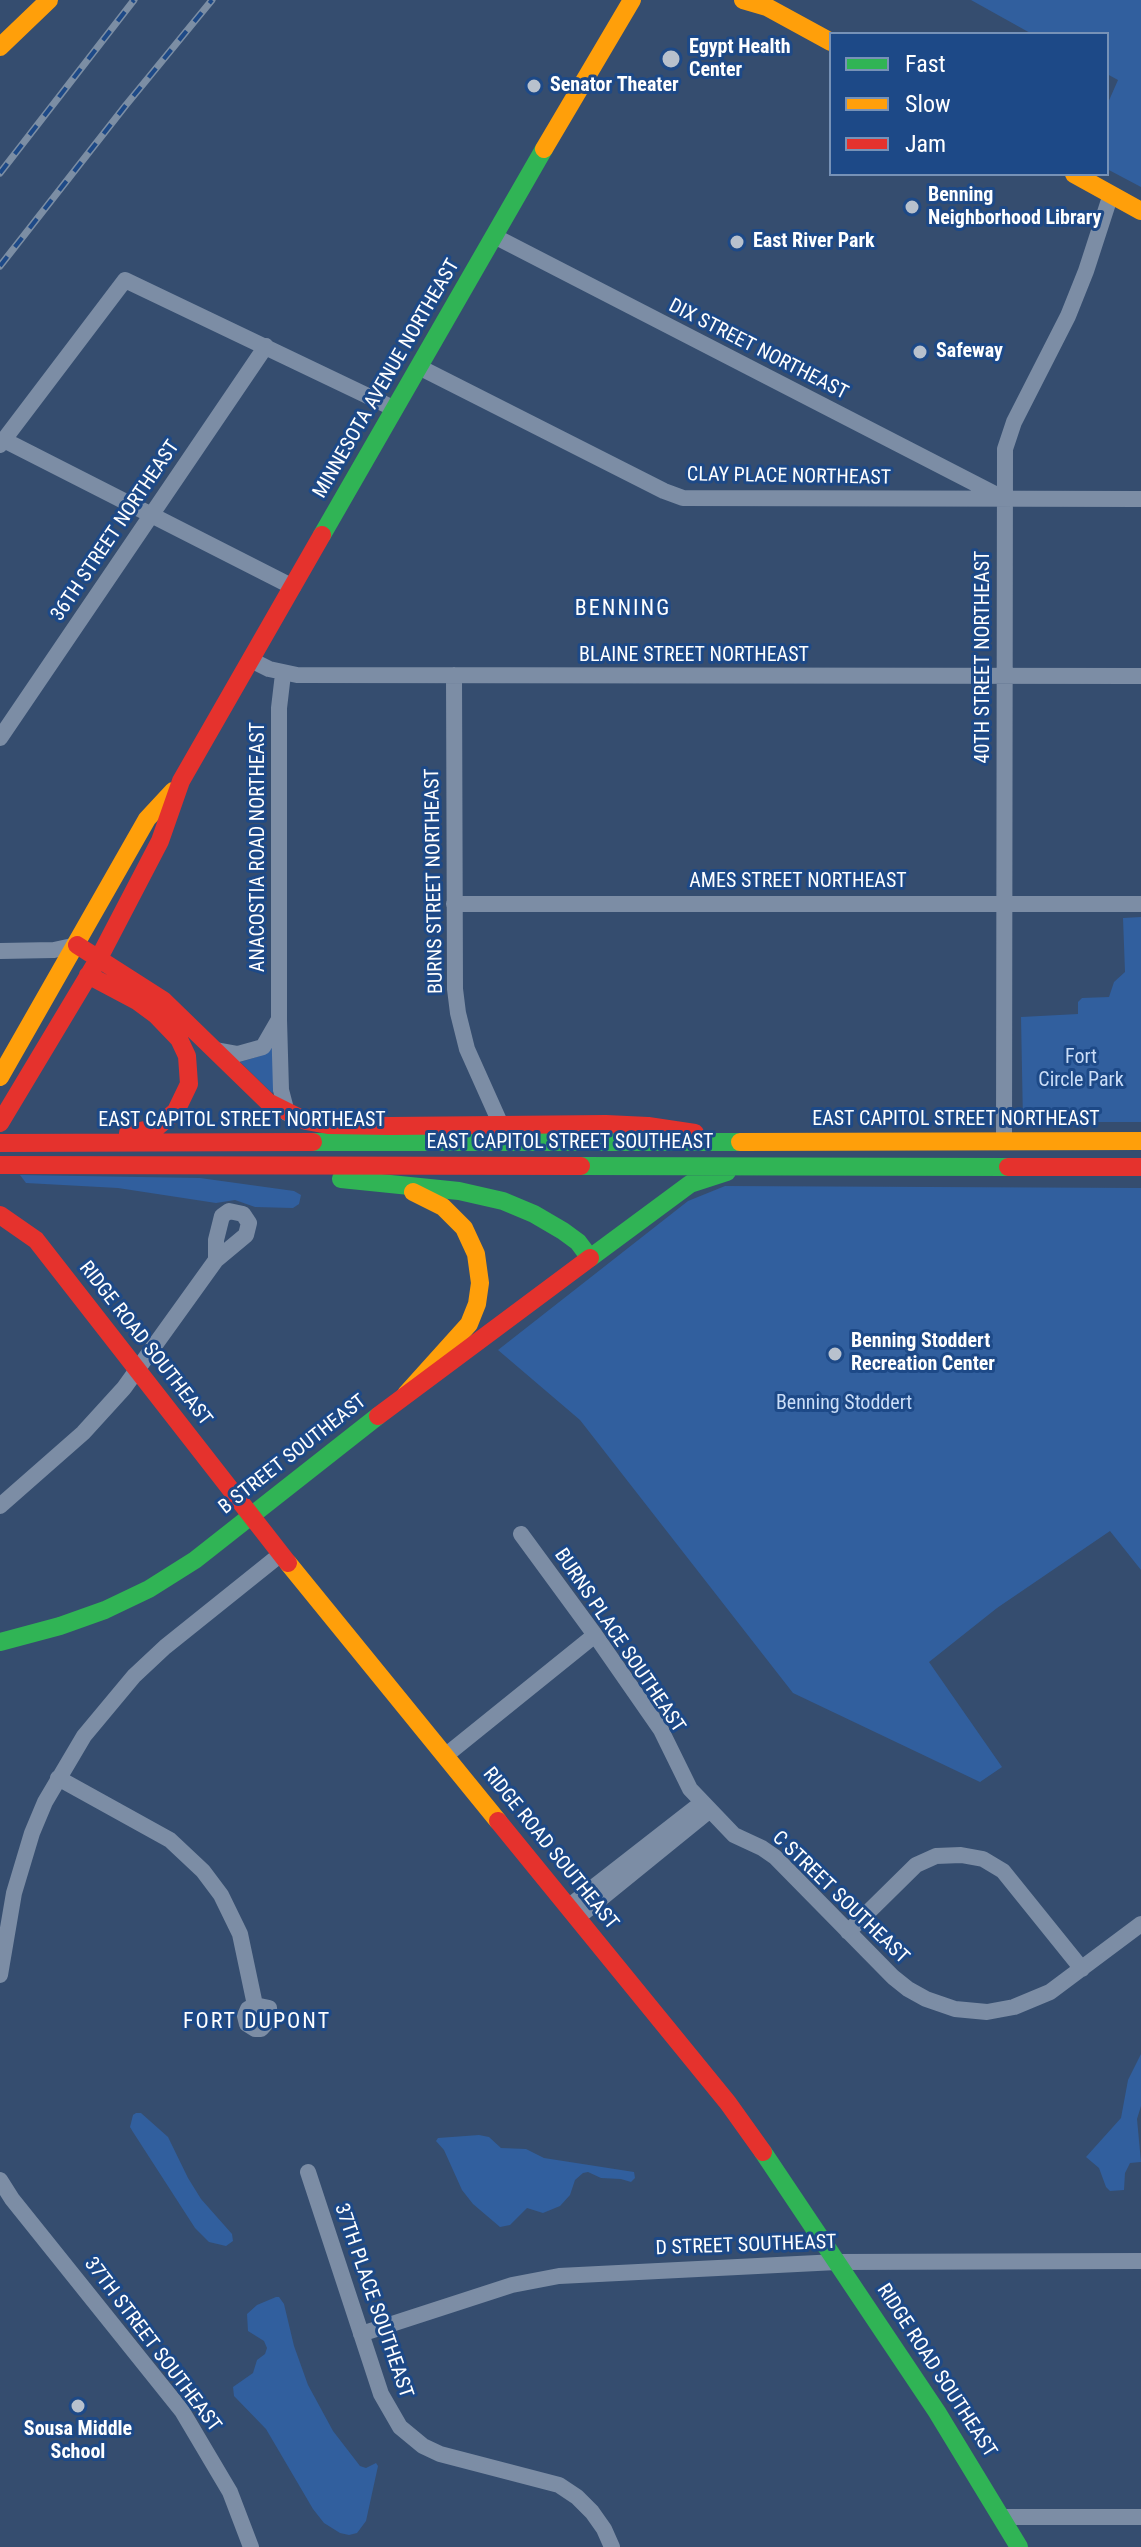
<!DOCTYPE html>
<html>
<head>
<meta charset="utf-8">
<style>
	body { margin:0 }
	#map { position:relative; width:1141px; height:2547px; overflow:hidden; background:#354d6f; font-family:"Roboto Condensed",sans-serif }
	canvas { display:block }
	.legend { position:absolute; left:829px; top:32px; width:280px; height:144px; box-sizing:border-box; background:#1d4987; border:2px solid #7792b7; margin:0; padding:10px 14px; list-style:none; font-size:24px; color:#fff }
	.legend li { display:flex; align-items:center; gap:16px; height:40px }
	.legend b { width:40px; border:2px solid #7792b7 }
</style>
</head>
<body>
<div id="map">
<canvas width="1141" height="2547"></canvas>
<ul class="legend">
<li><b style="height:10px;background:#30b455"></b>Fast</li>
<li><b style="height:10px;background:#ff9f0a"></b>Slow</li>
<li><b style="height:10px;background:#e5322d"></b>Jam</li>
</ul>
</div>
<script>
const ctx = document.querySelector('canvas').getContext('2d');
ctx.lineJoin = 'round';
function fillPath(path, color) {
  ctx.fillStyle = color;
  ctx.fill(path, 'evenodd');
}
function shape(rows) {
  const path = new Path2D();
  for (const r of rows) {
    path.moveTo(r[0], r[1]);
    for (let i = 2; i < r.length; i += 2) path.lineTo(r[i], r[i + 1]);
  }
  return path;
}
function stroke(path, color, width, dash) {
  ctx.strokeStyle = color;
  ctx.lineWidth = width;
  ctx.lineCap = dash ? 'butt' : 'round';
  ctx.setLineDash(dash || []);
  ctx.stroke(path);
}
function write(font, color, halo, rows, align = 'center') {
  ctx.font = font + ' "Roboto Condensed",sans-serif';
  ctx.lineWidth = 6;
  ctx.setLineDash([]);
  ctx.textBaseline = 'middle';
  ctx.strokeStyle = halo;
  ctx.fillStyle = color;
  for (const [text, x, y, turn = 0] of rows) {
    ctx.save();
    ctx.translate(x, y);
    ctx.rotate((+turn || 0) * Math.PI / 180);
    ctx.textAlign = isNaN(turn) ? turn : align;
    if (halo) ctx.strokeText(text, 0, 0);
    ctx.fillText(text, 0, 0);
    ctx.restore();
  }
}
fillPath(shape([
	[971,0,1141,0,1141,187,1107,169,1107,105,1118,80,1107,74,1107,34,1032,34],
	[1141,917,1141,1122,1023,1122,1021,1017,1078,1014,1078,1002,1082,998,1109,997,1114,982,1125,972,1123,918],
	[274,1042,276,1090,272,1093,240,1062,260,1056],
	[20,1175,200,1178,294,1191,301,1195,299,1204,293,1208,255,1207,235,1200,216,1203,118,1188,26,1183],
	[725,1186,1141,1188,1141,1570,1110,1531,997,1608,929,1662,1002,1767,980,1782,793,1693,580,1420,498,1350,688,1201],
	[1141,2054,1141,2106,1137,2119,1141,2162,1130,2163,1125,2173,1124,2190,1110,2191,1106,2187,1099,2168,1086,2157,1121,2118,1128,2080],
	[136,2113,141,2113,168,2137,188,2178,201,2199,232,2234,233,2241,226,2246,209,2242,195,2228,133,2132,130,2127,133,2115],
	[479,2135,489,2137,501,2148,526,2149,544,2158,634,2172,635,2178,631,2182,621,2179,601,2178,588,2172,583,2173,575,2180,570,2195,560,2206,543,2213,527,2208,510,2225,500,2227,473,2204,462,2190,444,2150,436,2141,438,2138],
	[276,2297,279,2297,284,2304,294,2346,308,2385,333,2431,360,2466,366,2468,376,2463,378,2466,366,2521,357,2533,349,2535,340,2533,324,2523,313,2509,266,2429,234,2396,233,2387,253,2373,257,2360,265,2354,267,2348,264,2341,248,2331,247,2314,257,2305]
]), '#315f9e');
stroke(shape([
	[494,236,1001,497],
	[419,367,664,491,683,498,1141,499],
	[4,440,293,587],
	[0,445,125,280,395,409],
	[251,660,269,669,297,675,1141,676],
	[283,674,279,708,279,1020,281,1090,287,1113],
	[454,675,455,989,458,1013,467,1049,501,1125],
	[0,738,266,346],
	[454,904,1141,904],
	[0,951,54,950,77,945],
	[216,1050,238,1054,263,1047,278,1021],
	[1004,1141,1005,449,1014,422,1068,316,1086,271,1111,194],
	[0,1506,83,1433,124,1388,216,1260,246,1235,249,1223,243,1214,229,1211,222,1216,216,1240,216,1260],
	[521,1534,595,1635,661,1730,690,1789,734,1835,762,1848,775,1857,893,1977,908,1989,926,1999,955,2009,987,2012,1014,2007,1050,1992,1141,1924],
	[445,1756,595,1635],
	[58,1778,170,1840,203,1871,221,1895,240,1934,255,2005,269,2008,270,2019,261,2029,255,2029,247,2024,245,2016,248,2009,255,2005],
	[568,1907,695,1808],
	[577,1918,710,1810],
	[848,1932,916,1865,936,1856,961,1855,983,1859,1003,1871,1082,1969],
	[0,1975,14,1893,32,1833,45,1802,84,1736,134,1676,165,1647,281,1554],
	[308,2172,381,2394,400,2427,423,2446,440,2454,559,2485,577,2497,592,2512,604,2529,612,2547],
	[0,2180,12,2199,182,2411,230,2492,251,2547],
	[361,2334,512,2285,559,2276,837,2262,1141,2261],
	[1002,2517,1141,2517]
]), '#7c8da5', 16);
stroke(shape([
	[322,535,544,149],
	[313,1142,740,1142],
	[581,1166,1008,1167],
	[341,1179,459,1191,503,1201,534,1214,563,1231,578,1242,590,1258,690,1184,727,1172],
	[0,1642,60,1626,105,1610,149,1589,195,1560,378,1416],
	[763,2152,937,2412,1019,2547]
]), '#30b455', 18);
stroke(shape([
	[743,0,767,7,831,42],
	[0,47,49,0],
	[544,149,632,0],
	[1074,174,1141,211],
	[0,1077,147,819,173,791],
	[740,1142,1141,1141],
	[406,1394,469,1324,477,1304,480,1283,476,1254,464,1228,443,1207,413,1192],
	[288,1563,498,1821]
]), '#ff9f0a', 18);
stroke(shape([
	[77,945,163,1000,268,1102,306,1121,328,1125,390,1126,606,1124,648,1126,695,1133],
	[88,975,137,1001,156,1015,179,1039,187,1056,189,1084,176,1111,156,1128,128,1133],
	[0,1123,99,958,160,841,181,781,322,535],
	[0,1143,313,1142],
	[0,1165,581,1166],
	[1008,1167,1141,1167],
	[0,1215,36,1240,288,1563],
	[378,1416,590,1258],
	[498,1821,728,2103,763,2152]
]), '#e5322d', 18);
const rail = shape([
	[0,173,134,0],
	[0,266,126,105,212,0]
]);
stroke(rail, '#7c8ea4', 7);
stroke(rail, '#1d4987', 4, [12]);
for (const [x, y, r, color] of [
	[671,59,10,"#b8c1cd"],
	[534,86,8,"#b8c1cd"],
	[912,207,8,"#b8c1cd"],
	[737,242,8,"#b8c1cd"],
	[920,352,8,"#b8c1cd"],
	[835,1354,8,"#b8c1cd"],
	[78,2406,8,"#b8c1cd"]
]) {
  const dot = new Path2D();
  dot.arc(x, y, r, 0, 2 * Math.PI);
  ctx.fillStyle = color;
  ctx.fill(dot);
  stroke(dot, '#1d4987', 3);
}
write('bold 20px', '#fff', '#1d4987', [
	["Egypt Health",689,48],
	["Center",689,71],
	["Senator Theater",550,86],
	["Benning",928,196],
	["Neighborhood Library",928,219],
	["East River Park",753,242],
	["Safeway",936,352],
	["Benning Stoddert",851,1342],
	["Recreation Center",851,1365],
	["Sousa Middle",78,2430,"center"],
	["School",78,2453,"center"]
], 'left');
write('20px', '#fff', '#1d4987', [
	["DIX STREET NORTHEAST",758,350,27],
	["MINNESOTA AVENUE NORTHEAST",387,379,-60],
	["CLAY PLACE NORTHEAST",789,477,1],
	["36TH STREET NORTHEAST",116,531,-56],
	["BLAINE STREET NORTHEAST",694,656],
	["40TH STREET NORTHEAST",984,657,-90],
	["ANACOSTIA ROAD NORTHEAST",259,847,-90],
	["BURNS STREET NORTHEAST",435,881,-91],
	["AMES STREET NORTHEAST",798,882],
	["EAST CAPITOL STREET NORTHEAST",956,1120],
	["EAST CAPITOL STREET NORTHEAST",242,1121],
	["EAST CAPITOL STREET SOUTHEAST",570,1143],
	["RIDGE ROAD SOUTHEAST",145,1344,52],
	["B STREET SOUTHEAST",293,1455,-38],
	["BURNS PLACE SOUTHEAST",619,1641,56],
	["RIDGE ROAD SOUTHEAST",550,1849,51],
	["C STREET SOUTHEAST",840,1898,44],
	["D STREET SOUTHEAST",746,2246,-2],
	["37TH PLACE SOUTHEAST",373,2301,71],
	["37TH STREET SOUTHEAST",152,2345,53],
	["RIDGE ROAD SOUTHEAST",936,2371,57]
]);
write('20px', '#cbdef8', '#1d4987', [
	["Fort",1081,1058],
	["Circle Park",1081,1081],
	["Benning Stoddert",844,1404]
]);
ctx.letterSpacing = '2px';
write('22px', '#fff', '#1d4987', [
	["BENNING",623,609],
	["FORT DUPONT",257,2022]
]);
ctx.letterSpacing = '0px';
</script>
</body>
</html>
